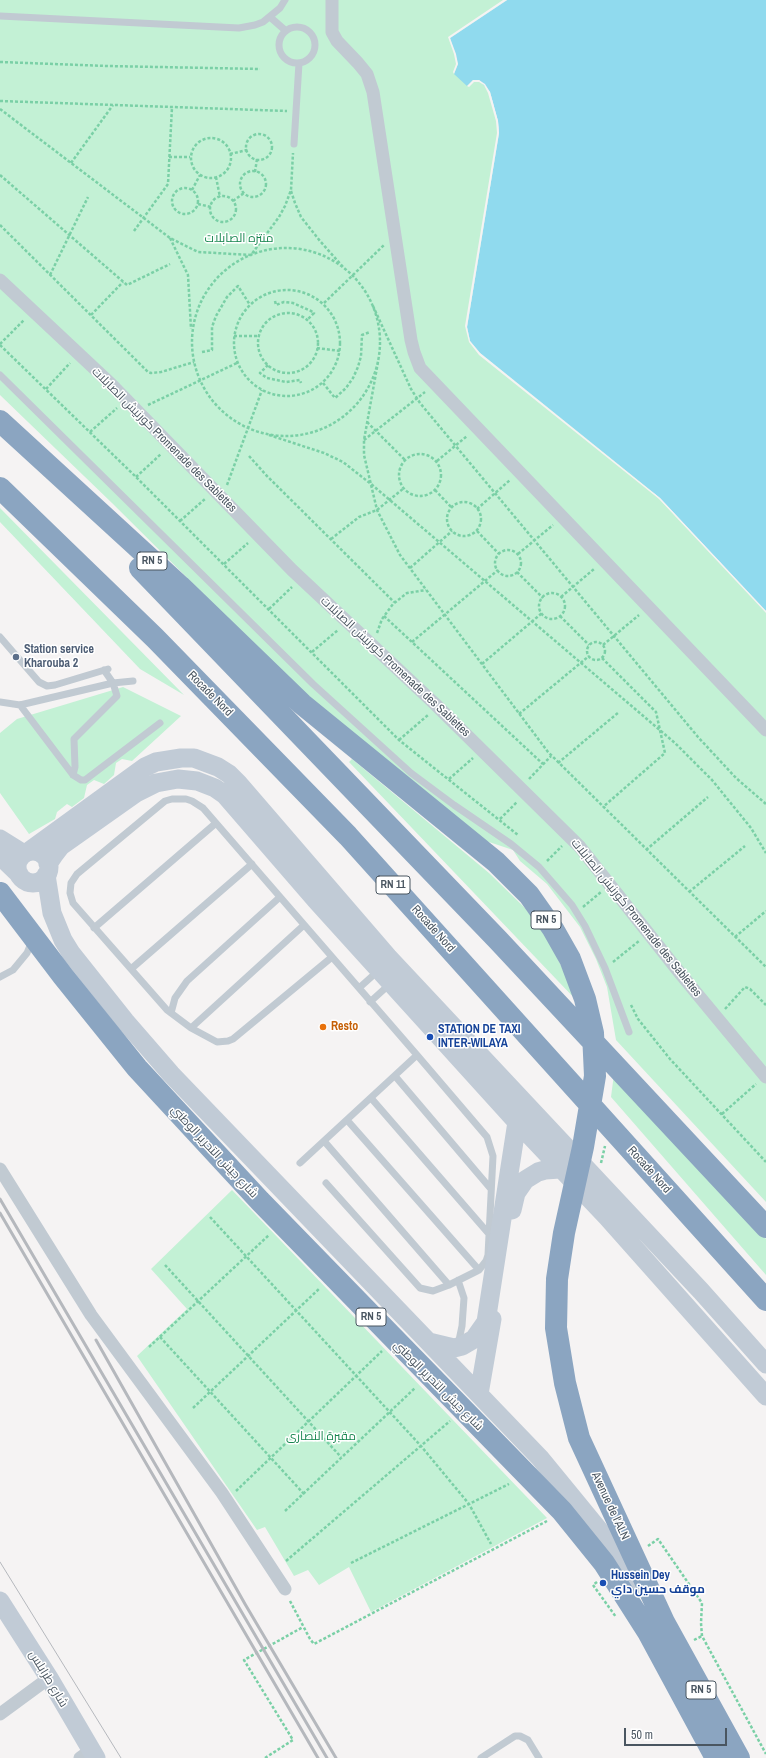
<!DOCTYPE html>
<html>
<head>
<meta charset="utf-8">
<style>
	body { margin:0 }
	#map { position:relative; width:766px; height:1758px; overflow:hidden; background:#f5f3f3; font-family:"Archivo Narrow",sans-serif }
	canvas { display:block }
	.scale { position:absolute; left:624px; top:1728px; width:103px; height:18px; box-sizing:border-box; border:2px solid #4a5661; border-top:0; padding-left:5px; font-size:12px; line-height:14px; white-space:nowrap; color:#4a5661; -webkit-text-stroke:3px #fff; paint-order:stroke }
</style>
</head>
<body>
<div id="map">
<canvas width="766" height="1758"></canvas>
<div class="scale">50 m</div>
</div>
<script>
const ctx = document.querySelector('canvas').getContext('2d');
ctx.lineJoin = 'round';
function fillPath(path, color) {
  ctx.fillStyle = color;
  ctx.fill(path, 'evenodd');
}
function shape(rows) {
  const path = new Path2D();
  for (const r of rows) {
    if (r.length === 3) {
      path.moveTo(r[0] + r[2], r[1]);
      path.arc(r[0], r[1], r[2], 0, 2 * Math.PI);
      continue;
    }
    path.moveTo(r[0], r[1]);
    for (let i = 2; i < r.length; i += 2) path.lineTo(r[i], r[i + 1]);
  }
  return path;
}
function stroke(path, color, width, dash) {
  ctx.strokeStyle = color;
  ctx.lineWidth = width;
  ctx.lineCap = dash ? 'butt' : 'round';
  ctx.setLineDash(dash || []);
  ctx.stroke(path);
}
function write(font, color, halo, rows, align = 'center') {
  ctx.font = font + ' "Archivo Narrow",Cairo,sans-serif';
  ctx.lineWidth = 3;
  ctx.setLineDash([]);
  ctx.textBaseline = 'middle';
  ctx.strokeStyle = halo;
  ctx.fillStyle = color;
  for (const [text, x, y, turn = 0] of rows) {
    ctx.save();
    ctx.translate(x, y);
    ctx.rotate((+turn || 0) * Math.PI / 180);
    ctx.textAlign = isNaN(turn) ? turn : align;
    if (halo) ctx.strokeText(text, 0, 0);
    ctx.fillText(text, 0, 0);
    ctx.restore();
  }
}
fillPath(shape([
	[0,0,507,0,450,38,473,80,479,80,490,92,499,133,467,327,470,341,480,353,648,487,766,611,766,1202,616,1040,607,987,596,959,580,927,547,884,520,861,513,850,477,838,308,698,112,503,0,395],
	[0,508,184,695,140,669,0,522],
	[123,687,181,716,132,761,122,759,116,763,114,775,104,784,94,780,87,785,84,798,72,807,67,804,57,812,55,819,29,834,0,793,0,733,17,719],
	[352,759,489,873,525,908,548,938,578,1002,349,762],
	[614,1074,766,1239,766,1275,611,1097],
	[232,1190,452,1419,547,1518,371,1612,349,1567,319,1585,308,1570,294,1576,265,1527,257,1530,137,1356,187,1309,151,1269]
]), '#c3f1d5');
fillPath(shape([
	[507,0,766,0,766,611,660,498,480,353,470,341,467,327,499,133,498,121,490,92,479,80,473,80,467,86,454,74,458,64,450,38]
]), '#90daee');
fillPath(shape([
	[503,0,507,0,450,38,456,54,458,64,454,74,453,72,456,64,454,54,448,37],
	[473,80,479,80,485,84,490,92,498,121,499,133,467,327,470,341,480,353,660,498,766,611,766,613,659,499,479,355,469,342,465,326,497,133,496,121,488,93,484,85,479,82,474,82,469,87,467,86]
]), '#f5f3f3');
stroke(shape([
	[0,62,108,66,260,69],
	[0,101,287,111],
	[0,109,170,238,198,252,251,255,279,217,285,206,291,190,293,153],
	[259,147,13],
	[211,158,20],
	[230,154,247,150],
	[169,157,190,157],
	[71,163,113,105],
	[253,184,13],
	[255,172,257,159],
	[0,175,127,285,170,264],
	[216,177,220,197],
	[185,201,13],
	[192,190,200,175],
	[291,191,295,203,301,217,320,241,344,268],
	[223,209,13],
	[233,201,244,193],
	[198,204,211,207],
	[0,225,148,372,151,373,161,372,194,362],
	[134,231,168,184,172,107],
	[170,238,188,275,191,329],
	[286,342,94],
	[50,275,88,197],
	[287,343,53],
	[275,301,276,305,284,302,293,303,311,311,314,313,307,320],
	[324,303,384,245],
	[373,306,411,389,420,403,698,737,736,778,766,804],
	[288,343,30],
	[91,315,123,282],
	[234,336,258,336],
	[0,344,24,320],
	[0,345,136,477,399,740,518,835],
	[317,348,340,351],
	[202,352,212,350,212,327,216,316,227,297,238,286,250,305],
	[378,362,364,440,364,455,377,510,400,555,548,752,766,967],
	[268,365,260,373,267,378,286,382,300,380,301,383],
	[323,383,335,398,346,388,353,378,358,367,361,356,362,335,370,332],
	[46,389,70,363],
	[148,405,237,363],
	[367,422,405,460],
	[90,432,117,408],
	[269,435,324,453,343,462,371,484,675,743,712,780,751,828,766,853],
	[364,440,425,392],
	[420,475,21],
	[249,456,266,475,394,602],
	[437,461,467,436],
	[136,477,161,454],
	[227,485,262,390],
	[435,490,452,508],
	[464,519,17],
	[477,509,510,480],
	[180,521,205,499],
	[477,531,499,554],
	[331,539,359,517,377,510,404,488],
	[508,563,13],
	[518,554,553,525],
	[224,564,248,543],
	[410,568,452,531],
	[517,572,543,598],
	[552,606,13],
	[561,597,594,569],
	[269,609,292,587],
	[384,616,543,764],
	[560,616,589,645],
	[377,633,382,619,393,604,407,593,426,590],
	[412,642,498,570],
	[596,651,9],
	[603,645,639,615],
	[312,652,338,630],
	[602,658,656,712,665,753,603,807],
	[482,664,542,613],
	[519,714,589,656],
	[399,740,428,715],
	[558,763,619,712],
	[449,779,473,758],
	[529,779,551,756],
	[500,819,517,802],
	[646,850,708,797],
	[547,861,562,846],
	[689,892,745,846],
	[583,907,601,892],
	[735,937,766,911],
	[613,962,639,941],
	[631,1005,638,1019,670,1059,766,1162],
	[725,1009,745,987,750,989,766,1005],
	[722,1114,756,1084],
	[601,1163,605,1146],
	[210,1217,421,1446,469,1504,491,1544],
	[165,1265,341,1457],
	[160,1337,304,1494],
	[149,1347,269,1235],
	[193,1408,320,1288],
	[236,1491,382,1351],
	[285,1511,415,1388],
	[648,1546,658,1539,702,1603,701,1623,702,1636,766,1754],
	[286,1561,450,1421],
	[351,1563,509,1484],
	[597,1582,593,1585,616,1617],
	[290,1601,310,1639,314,1644,547,1521],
	[694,1640,702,1636],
	[265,1758,293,1740,244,1660,303,1627]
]), '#7ad0a6', 2.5, [3, 2]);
stroke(shape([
	[0,16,239,28,255,25,263,22,280,8,285,0],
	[270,17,286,31],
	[297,45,18],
	[294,144,299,63],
	[0,375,313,684,411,773,454,805,511,844,539,867,572,905,585,926,605,968,629,1032],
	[0,637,39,682,47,686,55,685,108,669],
	[0,702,20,705,113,683,133,681],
	[20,705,73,775,81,780,85,780,160,723],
	[73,775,75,767,74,739,117,696,113,683,104,670],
	[94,928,216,823],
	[131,969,252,864],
	[0,977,13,970,27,953,32,941],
	[359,988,378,971],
	[370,1002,391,983],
	[171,1013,175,998,187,981,280,897],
	[191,1028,304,925],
	[395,1076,491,1189],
	[371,1098,489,1234],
	[347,1120,479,1270],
	[324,1141,449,1285],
	[300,1163,417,1055],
	[326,1183,420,1288,433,1291,449,1285,479,1270,486,1261,488,1255,493,1156,487,1137,417,1055,203,808,192,801,186,799,172,799,165,801,77,874,71,883,70,893,73,903,167,1010,191,1028,217,1042,228,1041,233,1039,332,957],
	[458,1280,464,1298,462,1326,458,1345],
	[481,1758,515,1736,520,1736,528,1740,539,1758]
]), '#c1cad2', 7);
stroke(shape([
	[332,0,332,32,337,41,358,63,367,74,373,92,411,340,414,352,420,368,766,730],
	[0,280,112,385,292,570,435,704,580,847,679,972,766,1077],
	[0,1169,91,1315,222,1493,285,1589],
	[0,1714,49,1678],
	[80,1758,91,1750]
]), '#c1cad2', 13);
stroke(shape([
	[0,839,24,854],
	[33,867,16],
	[28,852,145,767,156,762,181,758,194,758,218,767,229,774,238,783,388,957,701,1291,766,1364],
	[0,856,19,874],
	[48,864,54,855,61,846,136,793,156,783,178,779,197,781,215,788,225,795,315,899,517,1122,607,1217,766,1396],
	[46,875,52,913,63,940,71,953,125,1021,171,1074,540,1458,617,1552,640,1588],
	[512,1210,516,1193,525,1180,538,1172,545,1170,560,1169],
	[429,1342,454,1348,462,1346,474,1339,486,1322,517,1122],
	[479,1394,492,1319],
	[0,1601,49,1678,96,1758]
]), '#c1cbd6', 19);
stroke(shape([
	[0,421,180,586,302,704,496,862,529,895,553,929,570,959,585,999,593,1033,595,1076,583,1147,564,1233,557,1279,556,1328,565,1383,579,1438,664,1622,739,1758],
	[0,488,155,638,348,836,766,1300],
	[140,568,498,940,766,1227],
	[0,893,63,976,137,1068,260,1201,562,1511,604,1563,648,1632,716,1758]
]), '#8ba5c1', 22);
stroke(shape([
	[0,1562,121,1758]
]), '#b5b8bd', 1);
stroke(shape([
	[0,1199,327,1758],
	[0,1213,318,1758],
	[96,1340,245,1604,336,1758]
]), '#b5b8bd', 3);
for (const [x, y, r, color] of [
	[16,657,4,"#5c6f8a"],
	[323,1027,4,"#e8710a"],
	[430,1037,4,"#1a4fb4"],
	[603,1583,4,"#1a4fb4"]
]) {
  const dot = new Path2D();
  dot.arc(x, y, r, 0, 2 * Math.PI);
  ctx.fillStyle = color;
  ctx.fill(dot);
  stroke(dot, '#fff', 1.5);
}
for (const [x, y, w] of [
	[152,561,30],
	[393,885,34],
	[546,920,30],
	[371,1317,30],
	[701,1690,30]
]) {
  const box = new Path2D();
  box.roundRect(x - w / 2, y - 9, w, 18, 3);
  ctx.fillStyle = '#fff';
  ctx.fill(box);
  stroke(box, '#4a5661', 1);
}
write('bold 11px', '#4a5661', null, [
	["RN 5",152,561],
	["RN 11",393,885],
	["RN 5",546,920],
	["RN 5",371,1317],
	["RN 5",701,1690]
]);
write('12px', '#17864f', '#fff', [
	["منتزه الصابلات",239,239],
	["مقبرة النصارى",321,1437]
]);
write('12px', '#4a5661', '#fff', [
	["كورنيش الصابلات Promenade des Sablettes",164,440,45],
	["كورنيش الصابلات Promenade des Sablettes",395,667,43],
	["Rocade Nord",210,694,45],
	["كورنيش الصابلات Promenade des Sablettes",636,918,51],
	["Rocade Nord",433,929,48],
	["شارع جيش التحرير الوطني",214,1152,47],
	["Rocade Nord",649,1170,48],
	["شارع جيش التحرير الوطني",438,1386,45],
	["Avenue de l'ALN",610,1506,65],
	["شارع طرابلس",48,1679,59]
]);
write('bold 12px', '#4e5e75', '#fff', [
	["Station service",24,650],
	["Kharouba 2",24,664]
], 'left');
write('bold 12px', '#c56008', '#fff', [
	["Resto",331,1027]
], 'left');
write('bold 12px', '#164399', '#fff', [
	["STATION DE TAXI",438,1030],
	["INTER-WILAYA",438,1044],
	["Hussein Dey",611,1576],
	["موقف حسين داي",611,1590]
], 'left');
</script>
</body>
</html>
